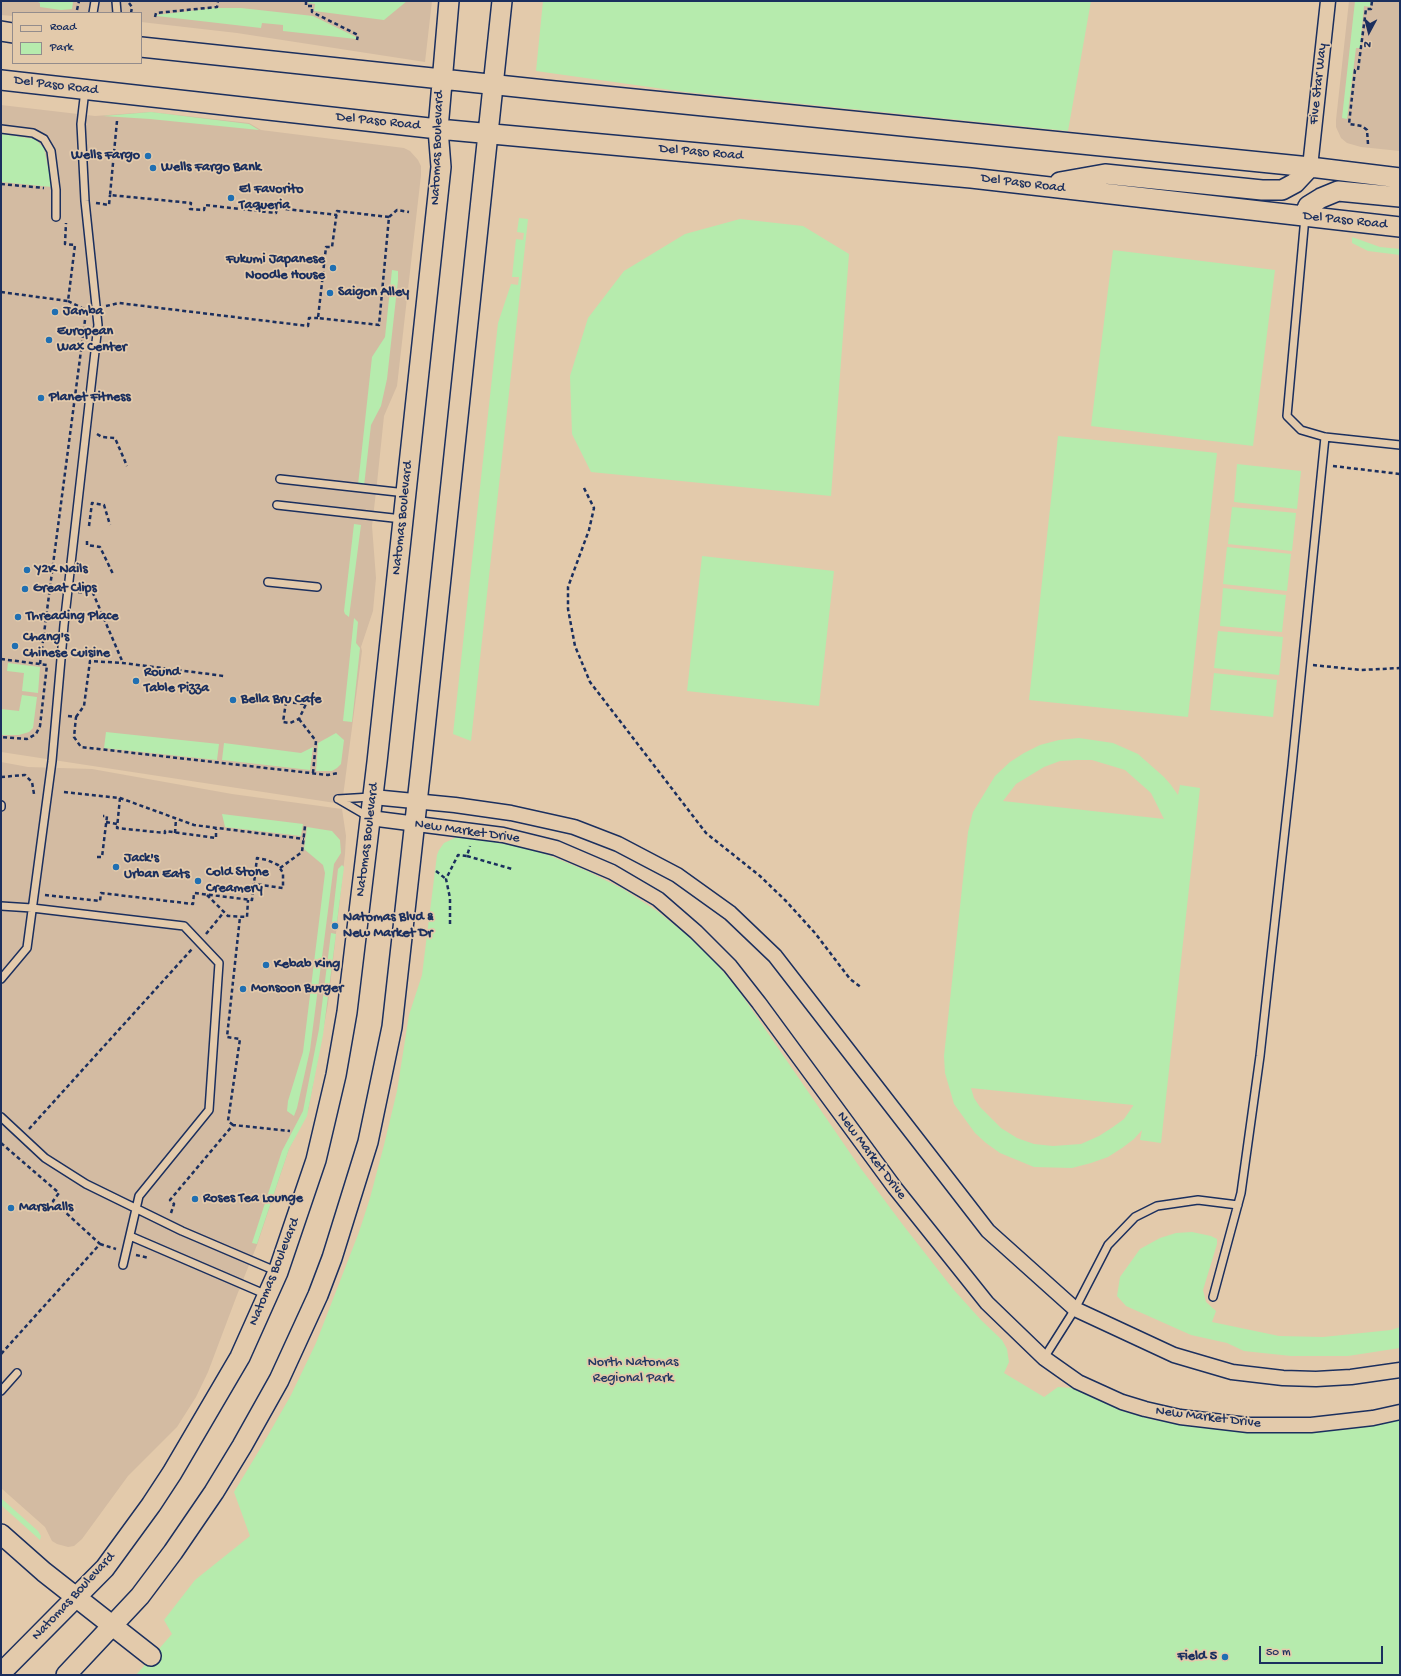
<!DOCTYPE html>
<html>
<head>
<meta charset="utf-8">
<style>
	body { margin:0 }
	#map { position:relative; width:1401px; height:1676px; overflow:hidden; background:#e3caab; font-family:"Gochi Hand",sans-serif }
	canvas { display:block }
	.frame { position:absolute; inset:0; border:2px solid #1b2f5e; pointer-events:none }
	.legend { position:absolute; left:12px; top:12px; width:130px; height:52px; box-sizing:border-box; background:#e3caab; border:1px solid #938c8c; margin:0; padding:5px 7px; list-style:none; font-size:12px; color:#1b2f5e }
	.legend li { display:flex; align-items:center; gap:8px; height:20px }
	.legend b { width:20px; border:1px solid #938c8c }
	.north { position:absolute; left:1349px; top:12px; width:40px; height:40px; -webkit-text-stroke:3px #e3caab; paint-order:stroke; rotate:187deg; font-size:11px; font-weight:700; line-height:16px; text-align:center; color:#1b2f5e }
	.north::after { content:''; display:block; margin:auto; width:14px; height:18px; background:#1b2f5e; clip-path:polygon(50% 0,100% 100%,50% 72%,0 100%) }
	.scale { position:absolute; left:1259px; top:1646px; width:124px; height:18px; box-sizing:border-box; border:2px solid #1b2f5e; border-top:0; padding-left:5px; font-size:12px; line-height:14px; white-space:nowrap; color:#1b2f5e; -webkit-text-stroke:3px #e3caab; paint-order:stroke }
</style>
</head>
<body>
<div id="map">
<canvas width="1401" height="1676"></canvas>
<div class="frame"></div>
<ul class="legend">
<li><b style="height:5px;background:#e3caab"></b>Road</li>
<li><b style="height:11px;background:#b6ebad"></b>Park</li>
</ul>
<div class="north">N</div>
<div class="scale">50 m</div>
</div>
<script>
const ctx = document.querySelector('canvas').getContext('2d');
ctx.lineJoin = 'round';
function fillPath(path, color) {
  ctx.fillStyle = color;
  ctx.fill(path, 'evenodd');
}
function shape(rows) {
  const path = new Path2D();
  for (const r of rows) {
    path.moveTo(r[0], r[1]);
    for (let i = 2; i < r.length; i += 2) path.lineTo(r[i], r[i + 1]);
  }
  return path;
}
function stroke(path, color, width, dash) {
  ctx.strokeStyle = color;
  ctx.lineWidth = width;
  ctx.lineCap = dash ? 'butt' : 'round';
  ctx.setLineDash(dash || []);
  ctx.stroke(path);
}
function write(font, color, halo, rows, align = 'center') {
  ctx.font = font + ' "Gochi Hand",sans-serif';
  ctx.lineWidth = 3.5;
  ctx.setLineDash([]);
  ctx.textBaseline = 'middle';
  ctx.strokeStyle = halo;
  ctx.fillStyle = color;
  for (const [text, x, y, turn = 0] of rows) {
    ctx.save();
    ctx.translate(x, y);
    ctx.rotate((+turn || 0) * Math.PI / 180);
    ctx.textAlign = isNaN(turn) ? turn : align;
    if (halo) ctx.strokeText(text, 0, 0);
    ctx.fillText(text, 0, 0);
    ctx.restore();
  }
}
fillPath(shape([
	[1,1,432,1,425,62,237,33,141,22,141,13,13,13,13,16,1,15],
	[1349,1,1400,1,1400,151,1361,147,1347,143,1341,138,1336,127,1336,120],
	[1,105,95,116,150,112,249,123,261,130,404,148,410,151,418,160,421,166,421,175,397,386,384,416,377,483,372,526,376,578,373,611,361,647,362,651,342,804,1,752],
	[1,762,28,767,92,769,232,794,342,809,346,836,345,854,328,1004,308,1111,289,1149,257,1245,237,1295,208,1372,196,1397,177,1427,128,1476,82,1539,74,1546,68,1547,57,1544,52,1541,45,1527,1,1488]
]), '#d3bba2');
fillPath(shape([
	[36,1,68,1,73,2,72,9,61,10,40,7,40,3],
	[309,1,407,1,384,20,314,11,315,4,308,3],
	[543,1,1091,1,1068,131,685,92,536,71],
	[1355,1,1371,1,1370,7,1364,6,1360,48,1356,48,1347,119,1342,118],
	[214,8,241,8,313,16,356,37,356,39,283,31,283,25,262,23,261,28,157,16,157,15],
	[151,112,249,124,259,130,150,119,103,116],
	[1,134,35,139,44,148,52,187,1,182],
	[519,218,528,219,471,741,453,734,498,323,511,284,518,285,519,277,512,277,516,239,523,240,524,233,517,232],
	[740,219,803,226,849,254,831,496,591,472,572,434,570,376,588,318,624,271,685,234],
	[1352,237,1380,247,1400,249,1400,255,1368,251,1352,243],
	[1113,250,1275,270,1253,446,1091,426],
	[392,270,398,271,398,280,387,379,381,406,371,425,364,486,358,485,372,357,385,337],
	[1058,436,1217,453,1188,717,1029,700],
	[1237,464,1301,471,1297,509,1234,502],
	[1232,507,1296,513,1292,551,1228,544],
	[354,524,361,525,349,617,345,614,344,611],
	[1227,547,1291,554,1287,591,1223,584],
	[702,556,834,571,819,706,687,691],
	[1223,588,1286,595,1282,632,1220,626],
	[354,618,358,622,356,643,360,648,352,722,343,721],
	[1218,631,1283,637,1279,675,1214,668],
	[8,663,40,667,38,693,22,691,24,673,7,671],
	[1214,673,1277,680,1273,717,1210,710],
	[22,695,37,697,33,728,29,732,19,735,1,735,1,709,19,711],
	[106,732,219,744,217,760,104,748],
	[336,733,344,740,341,764,337,768,332,771,316,771,318,743],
	[1079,738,1113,743,1138,754,1164,777,1171,785,1178,795,1180,785,1200,788,1161,1143,1140,1140,1142,1130,1134,1139,1122,1148,1108,1157,1091,1163,1072,1168,1034,1167,1000,1153,986,1143,975,1133,954,1104,945,1073,944,1056,968,832,973,812,995,776,1010,762,1024,753,1040,745,1059,740],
	[1077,760,1092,760,1125,770,1151,793,1164,819,1003,801,1016,784,1044,767,1060,761],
	[971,1088,1133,1105,1133,1106,1124,1119,1113,1127,1099,1136,1081,1144,1053,1146,1034,1144,1017,1138,1001,1128,980,1107,974,1098],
	[224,743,301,753,313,747,310,770,222,760],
	[222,814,303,824,301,836,225,827],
	[307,827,332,831,340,840,341,853,334,864,310,1050,297,1108,294,1116,287,1111,288,1101,303,1052,325,873,323,865,304,849],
	[457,837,494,842,521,847,548,855,587,871,623,889,657,911,688,936,715,962,739,991,859,1166,903,1225,953,1289,981,1320,1002,1340,1007,1349,1008,1356,1009,1362,1004,1373,1044,1397,1058,1387,1071,1388,1122,1411,1154,1420,1223,1430,1257,1433,1342,1430,1371,1426,1400,1420,1400,1675,136,1675,172,1634,164,1620,195,1580,250,1536,234,1492,263,1444,291,1395,316,1343,359,1232,370,1198,384,1145,397,1091,409,1015,422,975,437,855,439,850,444,843],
	[342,865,344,867,337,922,332,922,338,869],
	[331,933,336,934,323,1035,307,1116,289,1149,257,1244,252,1243,282,1151,303,1111,319,1029],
	[1192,1232,1211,1236,1217,1239,1217,1244,1203,1290,1206,1302,1216,1311,1212,1322,1279,1336,1323,1337,1391,1330,1400,1327,1400,1348,1348,1356,1291,1356,1244,1351,1227,1343,1191,1335,1126,1306,1117,1296,1120,1277,1140,1249,1160,1238,1176,1233],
	[1,1498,38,1531,41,1536,40,1540,1,1505]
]), '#b6ebad');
const lane = shape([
	[116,1,117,13],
	[93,13,95,1],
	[1,129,33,133,44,139,51,151,56,190,56,217],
	[1305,217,1287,416,1301,430,1325,437,1400,445],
	[280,479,406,493],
	[277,505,402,519],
	[268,582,317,587],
	[338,799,369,817],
	[338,799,371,797],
	[1,805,1,807],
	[1,906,32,908,184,926,219,963,209,1110,139,1196,123,1265],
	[1,979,27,948,52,761,64,625,98,325,85,201,81,124,85,90],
	[1,1117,45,1158,86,1184,182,1231,278,1272],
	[130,1236,267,1295],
	[1213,1297,1241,1193,1260,1056,1292,766,1325,437],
	[1044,1358,1075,1309,1108,1245,1135,1217,1157,1206,1198,1200,1238,1205],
	[1,1391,17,1373]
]);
const street = shape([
	[1310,167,1328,1],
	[373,797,455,805,511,813,574,827,618,844,677,875,730,913,775,956,988,1231,1075,1309,1174,1355,1232,1372,1283,1378,1316,1379,1351,1377,1400,1370],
	[370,818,503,835,556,848,612,872,658,899,696,932,730,966,759,1003,895,1188,987,1303,1044,1358,1078,1382,1122,1402,1145,1409,1180,1417,1248,1425,1311,1425,1373,1418,1400,1412]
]);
const secondary = shape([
	[1,31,13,33],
	[141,47,545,90,1310,167,1400,178],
	[1,80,438,129,971,178,1400,227],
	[1060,182,1105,174,1262,190,1282,190,1295,183,1310,167],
	[1305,216,1308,206,1321,198,1338,191,1400,197],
	[1,1534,44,1572,151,1656],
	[1,1673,105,1568,151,1505,172,1473,240,1357,278,1272,316,1160,336,1075,347,1012,377,762,441,167,438,129,449,1],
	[66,1675,140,1596,173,1552,214,1492,242,1446,279,1380,318,1295,332,1258,368,1142,392,1027,421,767,502,1]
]);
stroke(lane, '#1b2f5e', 10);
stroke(street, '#1b2f5e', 17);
stroke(secondary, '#1b2f5e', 22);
stroke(shape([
	[306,1,306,6,312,6,312,12,358,35,357,40],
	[129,3,132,7,131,13],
	[77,10,79,1],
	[155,17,156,13,217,7,218,1],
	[117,121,110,195,191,203,190,209,204,210,205,205,276,213,277,208,337,215],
	[1368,144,1367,130,1362,126,1349,124,1355,70,1358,70,1366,9,1371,9,1372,1],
	[1,184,44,188],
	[96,203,109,205,110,195],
	[389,217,337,211,332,247,326,247,318,318,379,325,389,217,397,210,409,212],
	[1,292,68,301,75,245,65,244,66,223],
	[68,301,86,310],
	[106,306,119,303,308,326,309,318,318,318],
	[97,434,102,437,115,438,127,466],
	[1333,466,1400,474],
	[584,488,594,508,589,530,568,587,568,609,575,646,590,682,706,833,760,876,786,901,815,933,850,979,862,988],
	[89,526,92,503,104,505,110,525],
	[87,541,87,545,100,547,113,574],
	[78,592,93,593,123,663],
	[1,659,47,665,40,726,36,734,27,739,1,737],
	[40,664,85,320],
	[1313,665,1361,670,1400,668],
	[286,702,306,704,299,719,290,723,283,722,286,702],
	[68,716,76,717,74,737,81,747,328,775,338,773],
	[76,717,84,706,90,661,123,663,224,676],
	[299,719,316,741,313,773],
	[1,777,25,775,32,782,34,794],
	[64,792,120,798,194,825,304,839],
	[120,798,117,828,165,833,165,831,216,838,216,829],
	[106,822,117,824],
	[175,833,176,819],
	[467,856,512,869],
	[97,857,102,857,107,816,103,816],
	[280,868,302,852,305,826],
	[436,871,446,879],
	[45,895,100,901,101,893,193,904,194,893,252,900,257,858,267,860,278,865,283,873,283,888,254,884],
	[207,895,228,916,247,917,248,900],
	[450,924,450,898,446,879,458,855,467,856,470,846],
	[206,934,224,912],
	[233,1125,228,1121,240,1039,227,1037,240,917],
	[29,1129,192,949],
	[1,1143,59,1193,53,1201,100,1244,1,1354],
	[171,1213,174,1204,170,1200,233,1125,290,1131],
	[100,1244,116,1249],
	[136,1255,149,1258]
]), '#1b2f5e', 2.5, [4, 3]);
stroke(lane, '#e3caab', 7);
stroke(street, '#e3caab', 14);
stroke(secondary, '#e3caab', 19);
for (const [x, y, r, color] of [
	[148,156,4,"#1f6fb2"],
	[153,168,4,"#1f6fb2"],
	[231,198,4,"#1f6fb2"],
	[333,268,4,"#1f6fb2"],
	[330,293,4,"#1f6fb2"],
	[55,312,4,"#1f6fb2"],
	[49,340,4,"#1f6fb2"],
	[41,398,4,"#1f6fb2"],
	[27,570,4,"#1f6fb2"],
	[25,589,4,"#1f6fb2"],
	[18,617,4,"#1f6fb2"],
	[15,646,4,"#1f6fb2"],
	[136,681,4,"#1f6fb2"],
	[233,700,4,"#1f6fb2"],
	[116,867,4,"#1f6fb2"],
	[198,881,4,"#1f6fb2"],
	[335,926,4,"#1f6fb2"],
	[266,965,4,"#1f6fb2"],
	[243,989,4,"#1f6fb2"],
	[195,1199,4,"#1f6fb2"],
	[11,1208,4,"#1f6fb2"],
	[1225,1657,4,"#1f6fb2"]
]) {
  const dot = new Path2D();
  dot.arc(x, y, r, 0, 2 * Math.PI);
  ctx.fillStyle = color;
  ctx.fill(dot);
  stroke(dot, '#e3caab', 1.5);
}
write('14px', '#1b2f5e', '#e3caab', [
	["Five Star Way",1319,84,-84],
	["Del Paso Road",56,86,7],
	["Del Paso Road",378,122,6],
	["Natomas Boulevard",438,148,-88],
	["Del Paso Road",701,153,5],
	["Del Paso Road",1023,184,7],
	["Del Paso Road",1345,221,6],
	["Natomas Boulevard",403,518,-84],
	["New Market Drive",467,832,8],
	["Natomas Boulevard",368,840,-83],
	["New Market Drive",871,1156,53],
	["Natomas Boulevard",275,1272,-68],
	["New Market Drive",1208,1418,7],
	["Natomas Boulevard",74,1597,-47]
]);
write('bold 14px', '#1b2f5e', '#e3caab', [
	["Wells Fargo",140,156,"right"],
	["Wells Fargo Bank",161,168],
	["El Favorito",239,190],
	["Taqueria",239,206],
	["Fukumi Japanese",325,260,"right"],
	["Noodle House",325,276,"right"],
	["Saigon Alley",338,293],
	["Jamba",63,312],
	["European",57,332],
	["Wax Center",57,348],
	["Planet Fitness",49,398],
	["Y2K Nails",35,570],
	["Great Clips",33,589],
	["Threading Place",26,617],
	["Chang's",23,638],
	["Chinese Cuisine",23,654],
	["Round",144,673],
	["Table Pizza",144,689],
	["Bella Bru Cafe",241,700],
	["Jack's",124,859],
	["Urban Eats",124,875],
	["Cold Stone",206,873],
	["Creamery",206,889],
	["Natomas Blvd &",343,918],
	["New Market Dr",343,934],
	["Kebab King",274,965],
	["Monsoon Burger",251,989],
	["Roses Tea Lounge",203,1199],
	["Marshalls",19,1208],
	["Field 5",1217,1657,"right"]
], 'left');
write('14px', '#233862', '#e3caab', [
	["North Natomas",633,1363],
	["Regional Park",633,1379]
]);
</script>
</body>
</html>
